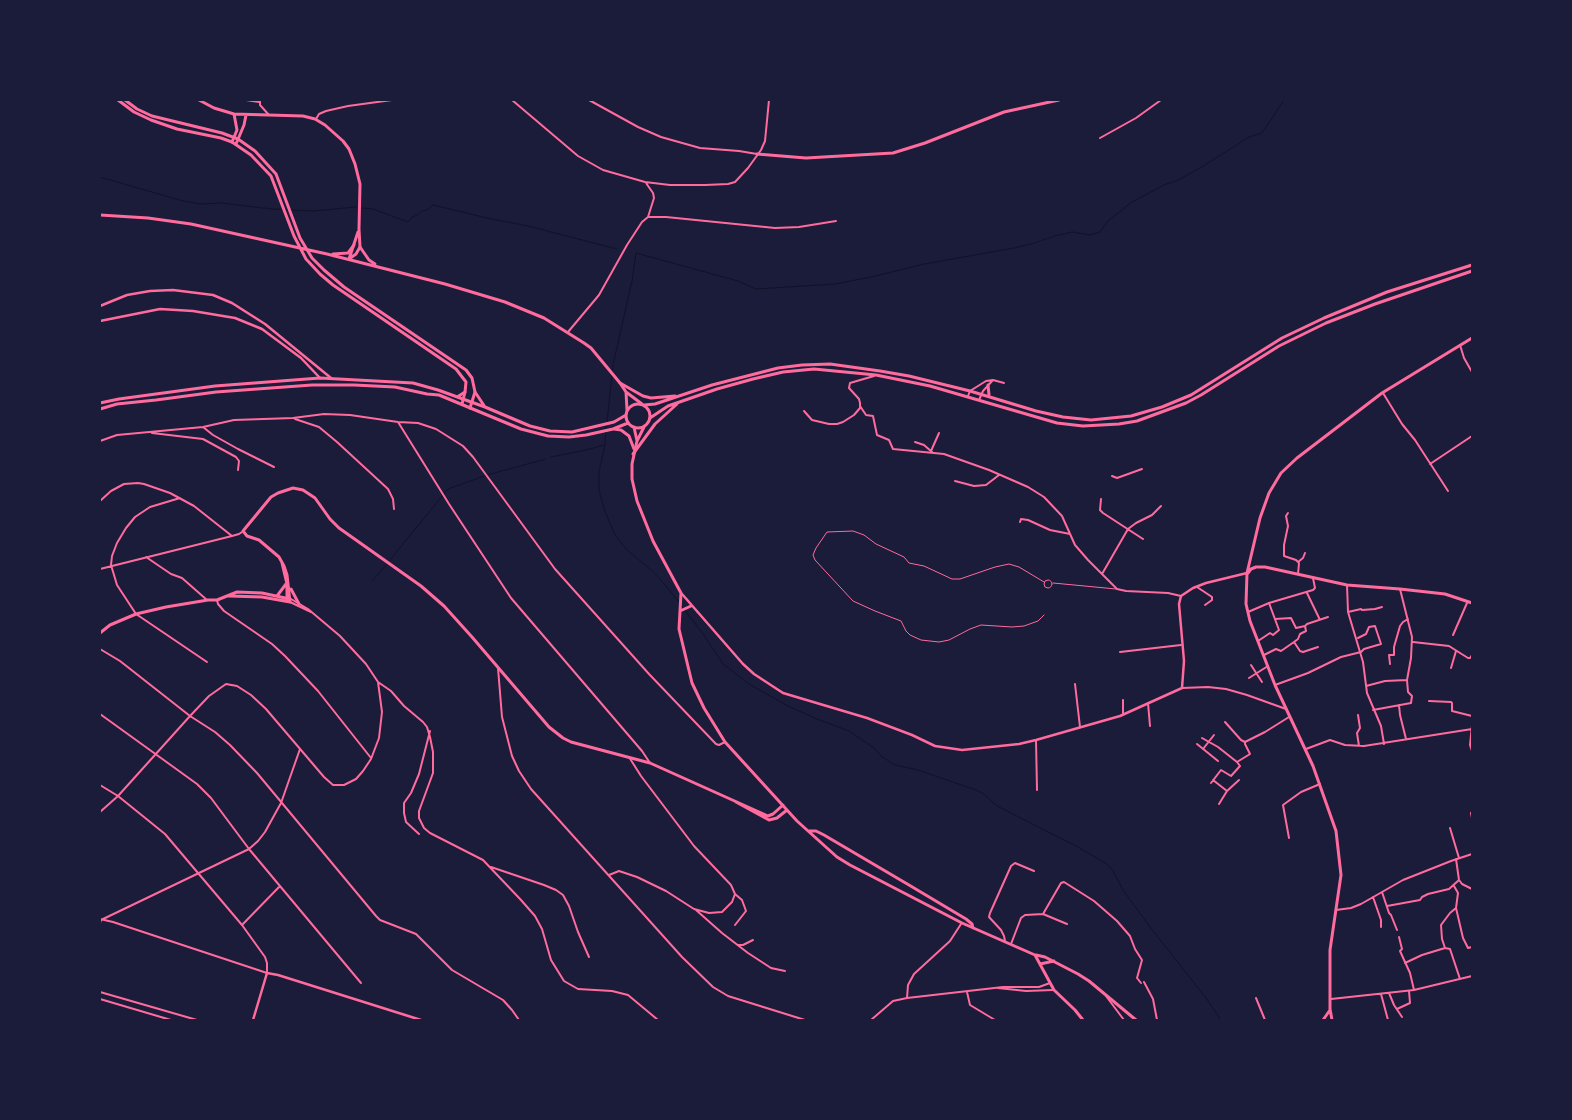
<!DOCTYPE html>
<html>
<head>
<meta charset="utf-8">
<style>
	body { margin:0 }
	#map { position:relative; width:1572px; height:1120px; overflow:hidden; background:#1b1b3a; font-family:"PT Sans Narrow",sans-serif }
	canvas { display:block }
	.frame { position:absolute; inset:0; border:101px solid #1b1b3a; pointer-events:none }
</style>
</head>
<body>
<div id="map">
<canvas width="1572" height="1120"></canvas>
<div class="frame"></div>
</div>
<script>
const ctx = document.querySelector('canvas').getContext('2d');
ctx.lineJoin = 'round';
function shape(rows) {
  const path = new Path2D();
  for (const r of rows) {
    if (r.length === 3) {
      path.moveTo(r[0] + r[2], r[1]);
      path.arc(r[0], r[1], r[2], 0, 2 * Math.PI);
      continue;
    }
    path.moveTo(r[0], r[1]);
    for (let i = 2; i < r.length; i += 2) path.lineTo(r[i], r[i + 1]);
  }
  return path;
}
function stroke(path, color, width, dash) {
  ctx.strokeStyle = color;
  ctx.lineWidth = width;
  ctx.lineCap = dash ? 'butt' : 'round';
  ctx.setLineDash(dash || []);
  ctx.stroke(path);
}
stroke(shape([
	[100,177,183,201,201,204,221,203,272,209,314,211,356,207],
	[362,208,373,209,408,222,412,217,418,215,422,211,427,210,433,205,487,218,528,226,617,249],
	[607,422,613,365,632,281,636,253,738,281,756,289,835,284,871,277,924,264,1014,248,1034,243,1055,236,1072,232,1090,235,1100,232,1108,221,1132,202,1166,184,1176,181,1200,168,1249,137,1262,133,1284,100],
	[606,426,605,445,599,472,599,490,604,509,615,535,628,551,649,568,660,579,679,602],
	[551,457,586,450,604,445],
	[389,561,448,489,487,475,546,459],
	[372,581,387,564],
	[681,605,703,634,723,664,749,684,788,706,817,719,849,731,874,748,881,756,895,765,918,770,976,790,984,794,997,806,1076,846,1107,864,1113,871,1123,890,1150,927,1206,998,1221,1020]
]), '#12122b', 1);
stroke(shape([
	[1048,584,4],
	[1053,583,1116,589],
	[1044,615,1038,621,1024,626,1012,627,981,625,970,629,949,640,939,642,921,640,910,635,906,631,901,621,875,611,853,601,815,560,813,555,816,548,827,532,853,531,864,535,876,544,904,557,909,563,924,566,952,579,960,579,995,567,1009,564,1019,567,1044,582]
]), '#ff6b9d', 1);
stroke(shape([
	[246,100,259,102],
	[260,100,260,105,269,115],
	[512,100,578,156,603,170,645,182,670,185,705,185,728,184,735,182,748,168,761,150,765,141,769,100],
	[589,100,638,127,661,137,700,148,739,151,757,154],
	[316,119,319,114,326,111,348,106,392,100],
	[1100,138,1136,118,1161,100],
	[646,183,653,193,654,198,648,217],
	[568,332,599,295,627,245,642,222,648,217,666,217,775,228,799,227,836,221],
	[1460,345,1464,358,1472,372],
	[1383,393,1402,424,1415,440,1448,491],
	[968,396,970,391,986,381,993,380,1004,383],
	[979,400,983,391,993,380],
	[860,406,866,415,873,416,877,435,889,440,893,449,944,454,989,470,1028,487,1044,497,1062,516,1075,545,1088,560,1117,589,1126,591,1168,593,1181,596],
	[804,411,812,420,829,424,837,424,843,422,854,415,860,408,860,403,859,399,849,388,850,383,874,376],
	[295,419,319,427,337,442,388,489,393,499,394,509],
	[398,422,449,504,511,598,642,751,650,763],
	[203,427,213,435,238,449,274,467],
	[152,433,203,439,236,457,239,461,238,470],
	[100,441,117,435,203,427,234,420,293,418,324,414,350,415,398,422,418,423,436,429,463,446,473,457,555,569,649,674,716,744,719,745,725,742],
	[915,442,924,445,932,452],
	[931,451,939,433],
	[1430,464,1472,436],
	[1112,476,1117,478,1142,469],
	[955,481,974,486,986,485,999,475],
	[180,498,150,507,135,517,126,528,117,543,112,556,111,565,117,585,136,614,207,662],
	[1101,499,1100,510,1103,513,1143,539],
	[100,501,111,491,124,484,138,483,144,484,170,493,194,506,232,536],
	[1288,513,1286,516,1288,526,1284,545,1284,556,1296,560,1299,563,1298,574],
	[1020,522,1021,519,1028,520,1050,530,1070,534],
	[146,557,171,574,182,578,207,600],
	[1298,562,1303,558,1305,553],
	[100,569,232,536,239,534,242,532],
	[1102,574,1128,529,1136,523,1152,515,1161,506],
	[1347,585,1348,612,1363,662,1367,693,1381,726,1384,744],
	[1197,587,1212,597,1212,600,1205,605],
	[1307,593,1320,620],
	[217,600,218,604,224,611,272,644,285,656,318,691,371,758],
	[290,602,311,612],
	[1248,612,1269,603,1313,590,1315,588,1313,578],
	[1348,612,1361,609,1362,610,1375,609,1382,607],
	[1275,619,1291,618,1296,628,1305,626],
	[1453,635,1467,603],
	[1258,641,1270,633,1273,635,1279,630,1269,603],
	[1294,642,1298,639,1300,634,1306,631,1305,626,1307,624,1328,617],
	[1413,642,1449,646,1468,658,1470,658,1472,655],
	[100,649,120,661,190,716,215,732,230,745,257,773,376,916,380,920,416,934,452,970,503,1000,512,1010,519,1020],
	[1120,652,1181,645],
	[1264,655,1276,649,1281,651,1294,642,1300,651,1303,652,1318,647],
	[1390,664,1389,655,1394,655,1394,647,1400,626,1403,622,1408,619],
	[1251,665,1262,682],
	[498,668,502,717,512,756,519,771,531,789,682,957,713,987,728,996,805,1020],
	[1451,668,1456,651],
	[1249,678,1268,666],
	[378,682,391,691,404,706,423,722,427,727,430,737,433,752,433,773,419,811,419,818,424,828,430,833,483,860,521,900,535,916,542,929,551,960,564,981,578,989,612,991,628,995,658,1020],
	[1075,684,1080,727],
	[1275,685,1308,673,1341,657,1361,652,1364,649,1381,644,1375,626,1369,627,1366,634,1358,638],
	[1366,686,1385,681,1407,680],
	[1182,688,1208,687,1226,689,1247,695,1286,709],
	[1429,701,1451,702,1452,703,1452,711,1472,716],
	[1148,703,1150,726],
	[1399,705,1400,715,1406,739],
	[1373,710,1411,703,1412,696,1408,692,1407,680,1411,658,1412,637,1400,589],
	[100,714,197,784,211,798,249,849,361,983],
	[1123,715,1123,700],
	[1358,715,1360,728,1357,733,1359,746],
	[1225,722,1241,740,1245,742],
	[1472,725,1470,745,1472,751],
	[1202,738,1218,747,1237,762,1250,754,1245,744,1245,742,1265,732,1289,717],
	[1036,740,1037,790],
	[1197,744,1218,761],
	[1203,749,1214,735],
	[1306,749,1330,740,1345,745,1364,746,1472,729],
	[1213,780,1227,791],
	[1211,783,1221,770,1231,776,1240,766,1237,762],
	[100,785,118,796,165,834,242,925,265,957,267,963,267,973,113,922,100,919],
	[1219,804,1227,791,1239,780],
	[100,812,118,796,190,716,209,696,226,684,237,686,251,695,266,709,324,777,333,785,344,785,356,779,363,771,371,759,379,738,382,712,378,682,366,664,340,636,308,609,291,599],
	[1472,812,1471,813,1472,818],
	[1450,828,1459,858],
	[419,834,406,822,404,813,404,803,411,793,419,774,430,731],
	[1289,838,1283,805,1301,792,1320,784],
	[1456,859,1459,880,1462,884,1472,889],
	[491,867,544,885,556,890,563,895,569,906,578,932,589,957],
	[609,875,619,871,637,877,666,891,694,909,709,913,722,912,732,902,735,894,731,885,694,846,641,776,629,757],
	[1454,886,1458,893,1456,908,1463,938,1468,948,1472,947],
	[1382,892,1389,913,1391,915,1397,930],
	[1373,897,1381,920,1381,927],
	[1387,906,1420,900,1422,897,1428,894,1449,889,1459,880],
	[696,910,722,933,748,953,771,968,785,971],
	[1336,910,1351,908,1361,904,1403,880,1451,861,1472,854],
	[1043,914,1067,924],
	[100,923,101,920,249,849,258,841,265,832,281,803,300,749],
	[242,925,280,886],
	[735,925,746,911,742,900,735,894],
	[1399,937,1402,949,1400,951,1410,973,1414,990],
	[1005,941,1004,936,1001,930,989,917,990,913,1011,866,1015,863,1034,871],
	[1011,944,1021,918,1025,915,1043,914,1061,883,1064,882,1094,901,1117,921,1130,936,1135,949,1142,960,1137,978,1141,983],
	[738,945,743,945,753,940],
	[1445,948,1450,949,1460,979],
	[1405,963,1422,955,1445,948,1442,939,1441,925,1450,913,1456,908],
	[1144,982,1153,999,1157,1020],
	[998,988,1026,991,1053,990],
	[100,992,197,1020],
	[967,992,970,1005,995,1020],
	[1389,993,1394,1005,1402,1017],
	[1381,994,1388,1020],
	[1106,996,1124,1020],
	[907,998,908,985,914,974,950,941,961,924],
	[1256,998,1265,1020],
	[100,999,171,1020],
	[1331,999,1414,990,1472,976],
	[1397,1009,1410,1003,1409,991],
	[871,1020,893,1001,907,998,1003,987,1039,987,1050,983]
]), '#ff6b9d', 2);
stroke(shape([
	[100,306,127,295,150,291,173,290,213,295,232,303,265,324,331,378],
	[100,321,160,309,193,311,235,318,262,329,301,358,320,378],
	[682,594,743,664,754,674,783,693,867,718,912,735,935,746,962,750,1019,744,1036,740,1120,716,1182,688,1184,661,1179,604,1181,596,1193,588,1206,583,1247,573],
	[253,1020,267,973,278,975,421,1020]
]), '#ff6b9d', 2.5);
stroke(shape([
	[199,100,214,108,234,114,303,116,315,119,325,125,343,141,349,149,355,164,360,184,359,229,360,247,356,254,349,259],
	[232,142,237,130,234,114],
	[236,144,244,125,246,115],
	[757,154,806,158,893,153,925,143,1004,112,1059,100],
	[349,259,358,232],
	[634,427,637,441],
	[644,427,637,441,632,464,632,479,637,501,653,541,681,593,679,629,692,683,704,708,725,742,797,821,837,857,850,865,962,923,1035,955,1054,990,1075,1010,1083,1020],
	[282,563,287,584,287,599],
	[1248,573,1251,569,1256,567,1265,567,1347,585,1400,589,1445,594,1472,603],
	[291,589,299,604],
	[229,596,262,597,290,602,287,575,284,566,279,557,259,540,247,536,243,531,271,497,278,493,293,488,303,490,315,498,330,519,339,528,421,586,444,606,472,637,549,727,563,738,571,742,650,763,768,816,773,814,783,805],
	[277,596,286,584],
	[680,611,691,606],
	[100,633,110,625,136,614,166,607,208,600,217,600,237,592,262,593,290,599],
	[736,802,769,820,777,818,787,810],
	[809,831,816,831,824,835,909,885,966,919,972,924,973,928],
	[1036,955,1045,957,1078,974,1089,981,1136,1020],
	[1040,964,1054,961],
	[1323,1020,1330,1010],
	[1332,1020,1330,1009,1330,950,1341,875,1336,831,1313,766,1275,685,1250,621,1246,604,1247,573,1260,518,1269,493,1281,473,1297,458,1382,393,1472,338]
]), '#ff6b9d', 3);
stroke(shape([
	[118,100,134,112,151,120,177,129,221,138,232,142,251,155,271,176,294,236,306,259,320,274,333,285,456,369,466,382,465,392,462,404],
	[125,100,137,109,152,116,222,133,238,139,255,151,276,174,300,238,312,258,324,270,344,287,466,370,472,378,475,392,470,408],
	[100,215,148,218,191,224,327,254,445,284,505,302,544,318,584,343,591,348,620,383,626,392,627,410],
	[360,247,369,260,375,264],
	[333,254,348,253,354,245],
	[626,392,642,404]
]), '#ff6b9d', 3);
stroke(shape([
	[620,383,643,396,651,398,675,396],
	[988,385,989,395],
	[475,392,485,407],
	[457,397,465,392],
	[100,403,119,399,215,386,320,378,413,383,438,390,485,407,530,426,550,431,572,432,614,422,626,415],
	[638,416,12],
	[644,405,655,404,712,385,778,368,802,365,830,364,880,371,909,376,970,391,1036,411,1063,417,1091,420,1131,416,1162,407,1191,395,1282,338,1324,318,1387,292,1472,265],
	[100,409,117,404,156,400,216,392,312,385,354,385,395,387,427,394,439,395,521,429,548,436,569,437,586,435,613,429,628,423],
	[650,418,668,406,717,389,753,379,783,372,814,369,876,375,930,386,1057,423,1083,426,1119,424,1137,421,1186,403,1201,395,1279,346,1326,323,1375,304,1472,271],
	[614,429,621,430,629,436,634,449],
	[633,454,655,424,677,404]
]), '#ff6b9d', 3);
</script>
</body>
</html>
